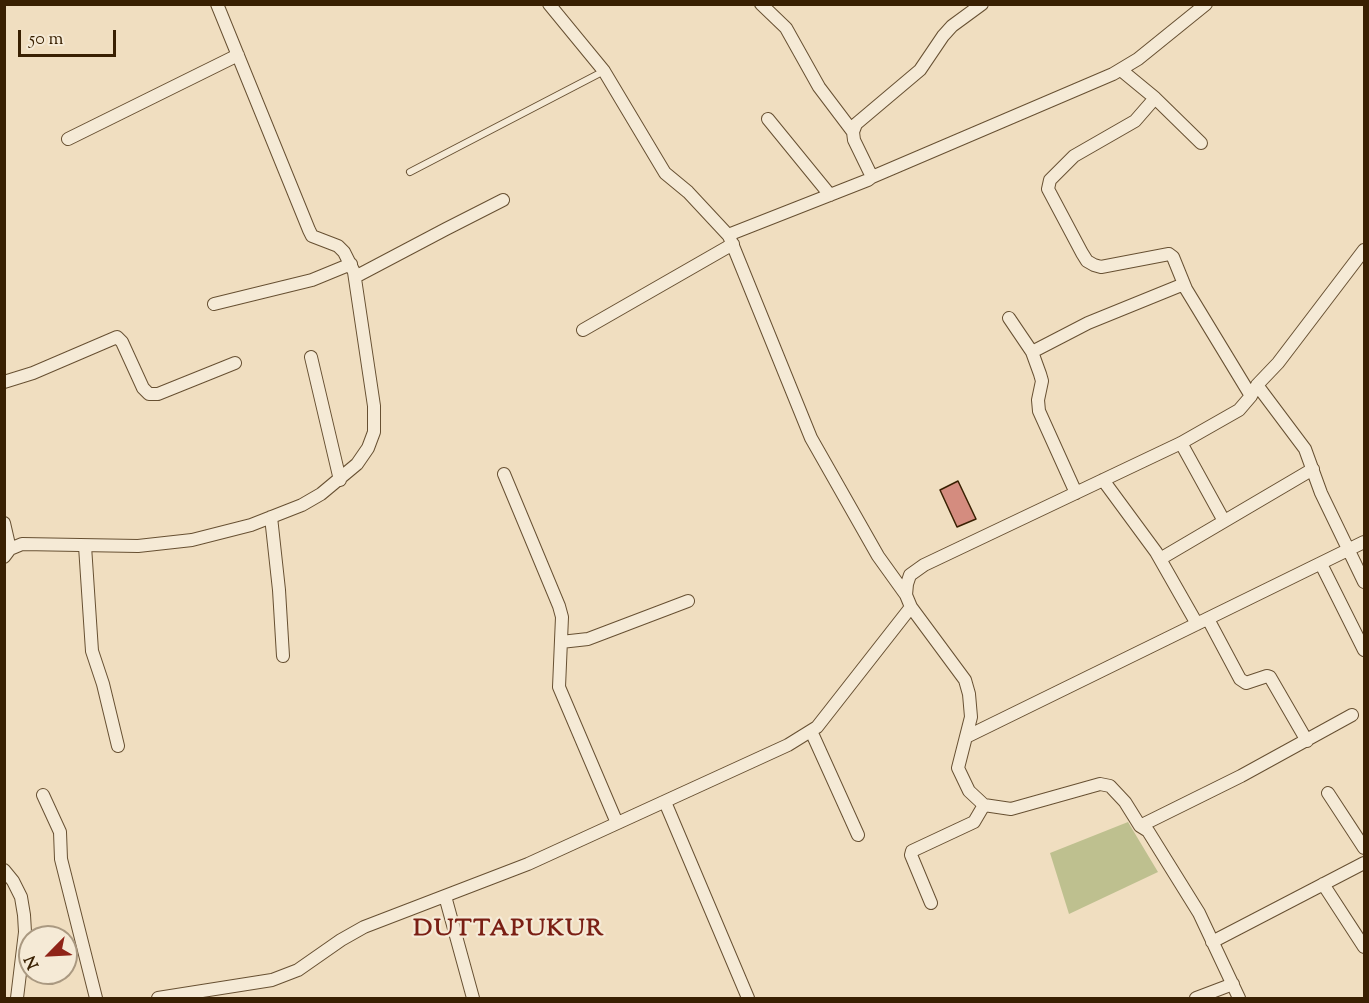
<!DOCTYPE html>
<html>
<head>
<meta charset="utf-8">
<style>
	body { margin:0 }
	#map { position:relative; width:1369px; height:1003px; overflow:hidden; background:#f0dec0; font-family:"Sorts Mill Goudy",serif }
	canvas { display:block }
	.frame { position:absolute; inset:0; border:6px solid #392002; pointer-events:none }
	.north { position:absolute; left:18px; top:925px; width:60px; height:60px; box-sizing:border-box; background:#f5ead6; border:2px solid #aa9981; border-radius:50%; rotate:246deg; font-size:16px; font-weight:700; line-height:24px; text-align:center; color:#392002 }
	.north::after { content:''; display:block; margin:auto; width:21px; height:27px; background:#8f2418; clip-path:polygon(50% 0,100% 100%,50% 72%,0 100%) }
	.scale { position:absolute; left:18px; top:30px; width:98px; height:27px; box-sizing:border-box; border:3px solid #392002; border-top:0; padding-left:8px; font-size:18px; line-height:21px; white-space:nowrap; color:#392002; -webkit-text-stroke:4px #f5ead6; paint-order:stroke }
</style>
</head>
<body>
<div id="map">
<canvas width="1369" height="1003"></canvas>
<div class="frame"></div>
<div class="north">N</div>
<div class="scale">50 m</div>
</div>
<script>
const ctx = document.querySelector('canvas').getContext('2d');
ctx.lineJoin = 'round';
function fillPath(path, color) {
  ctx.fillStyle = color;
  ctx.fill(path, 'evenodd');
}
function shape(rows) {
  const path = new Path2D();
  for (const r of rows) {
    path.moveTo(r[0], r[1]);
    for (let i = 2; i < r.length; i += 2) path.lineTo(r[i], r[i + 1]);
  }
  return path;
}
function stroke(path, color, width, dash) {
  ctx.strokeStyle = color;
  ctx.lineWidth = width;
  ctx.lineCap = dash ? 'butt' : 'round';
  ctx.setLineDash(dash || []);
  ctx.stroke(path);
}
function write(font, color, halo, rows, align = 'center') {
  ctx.font = font + ' "Sorts Mill Goudy",serif';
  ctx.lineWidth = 4.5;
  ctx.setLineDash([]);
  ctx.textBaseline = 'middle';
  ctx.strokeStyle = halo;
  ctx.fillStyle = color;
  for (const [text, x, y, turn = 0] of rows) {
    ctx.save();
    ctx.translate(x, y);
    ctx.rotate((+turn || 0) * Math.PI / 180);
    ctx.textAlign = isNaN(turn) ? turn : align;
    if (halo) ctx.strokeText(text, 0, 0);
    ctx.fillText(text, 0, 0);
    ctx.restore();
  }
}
fillPath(shape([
	[1128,822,1158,872,1069,914,1050,853]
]), '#bec08f');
const building = shape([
	[958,481,976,519,957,527,940,490,958,481]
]);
fillPath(building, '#d48c7f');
stroke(building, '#392002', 1.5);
const service = shape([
	[410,172,604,71]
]);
const minor = shape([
	[549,4,604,71,665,173,688,192,729,236,811,438,878,556,906,595],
	[761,4,786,28,819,87,853,132],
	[1121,70,1155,98,1201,143],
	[1155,98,1135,121,1074,156,1050,180,1048,189,1082,253,1087,261,1094,265,1101,267,1169,254,1173,257,1186,289,1251,396],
	[768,119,830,195],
	[68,139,238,55],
	[872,177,1113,74,1138,59,1206,4],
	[728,235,868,180,872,177,854,140,853,132,856,124,920,70,943,36,952,26,982,4],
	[355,277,446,229,503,200],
	[214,304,312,280,351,264],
	[1009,318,1032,352,1040,374,1042,381,1038,400,1039,411,1076,493],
	[583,330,733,244],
	[1032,352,1088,323,1184,284],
	[311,357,340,480],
	[4,382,33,373,117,337,122,342,143,388,149,394,158,394,235,363],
	[1257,385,1305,449,1321,493,1364,582],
	[1181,443,1224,521],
	[504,474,559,606,562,617,559,687,617,823],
	[1103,480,1156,552,1197,624],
	[271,517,279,590,283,656],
	[4,523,10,549],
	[85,546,92,651,103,684,118,746],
	[4,557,10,549,22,544,138,546,192,540,251,525,302,505,321,494,357,464,368,448,374,432,374,406,354,272,344,252,338,246,312,236,309,230,217,4],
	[1160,559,1313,469],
	[1321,564,1364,650],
	[911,607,965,680,969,694,971,717,958,768,969,791,984,805,1011,809,1100,784,1110,786,1125,802,1140,826,1148,831,1199,913,1239,998],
	[1208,619,1240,679,1246,683,1267,676,1270,677,1307,741],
	[561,642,588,639,688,601],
	[811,731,858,835],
	[966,737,1364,542],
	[1328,793,1364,848],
	[43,795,60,832,61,859,96,998],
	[665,802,748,998],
	[1140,826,1241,776,1352,715],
	[4,870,13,881,21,897,24,915,25,932,17,998],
	[1323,884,1364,947],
	[445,896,473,998],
	[931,903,911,855,912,851,974,822,984,805],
	[1212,942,1364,863],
	[158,998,272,980,298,970,341,940,364,927,528,864,788,745,817,727,911,607,906,595,907,584,910,575,924,565,1181,443,1239,410,1251,396,1257,385,1278,363,1364,250],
	[1196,998,1233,984]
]);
stroke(service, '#675032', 8);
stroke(minor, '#675032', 14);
stroke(service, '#f5ead6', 6);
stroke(minor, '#f5ead6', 12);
ctx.letterSpacing = '1.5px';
write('bold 24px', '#7a1f14', '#f5ead6', [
	["DUTTAPUKUR",509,931]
]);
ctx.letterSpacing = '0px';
</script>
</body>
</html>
